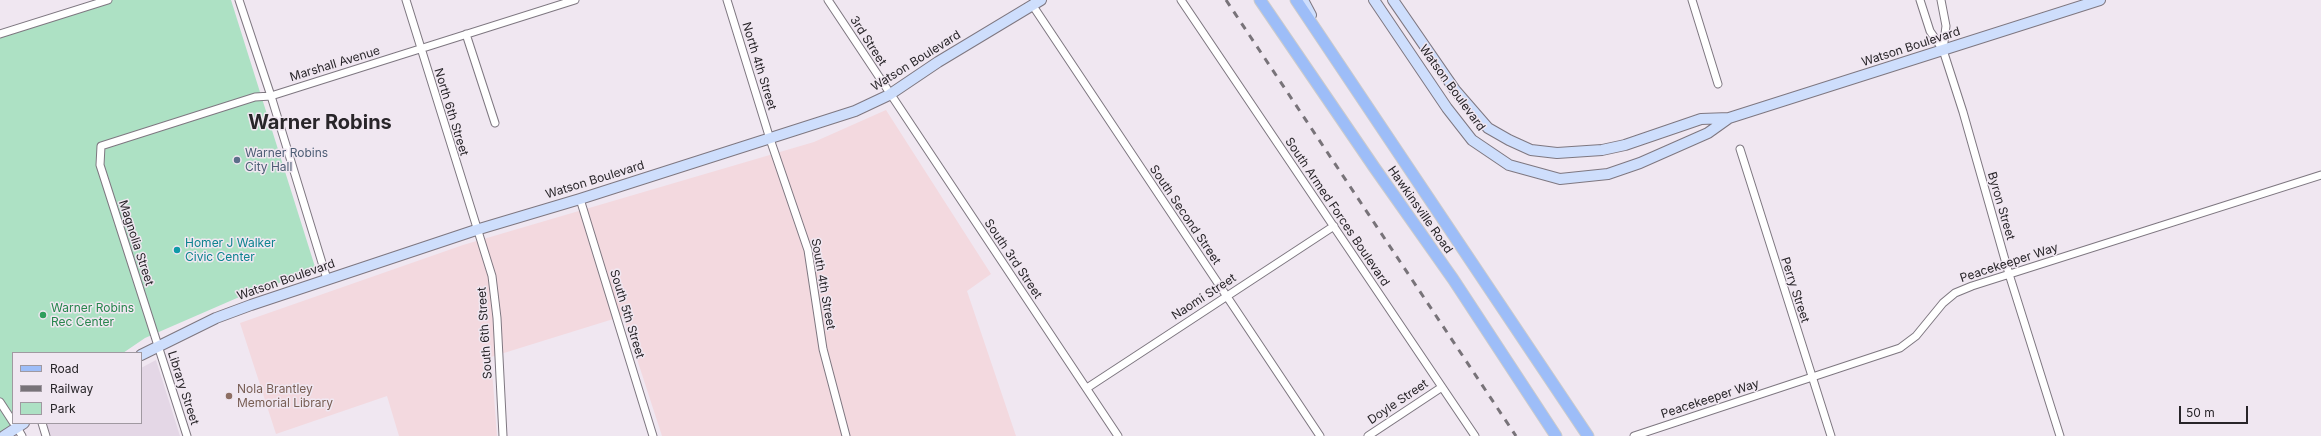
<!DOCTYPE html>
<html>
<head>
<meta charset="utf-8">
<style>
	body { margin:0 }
	#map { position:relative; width:2321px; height:436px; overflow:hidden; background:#f0e7f1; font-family:Inter,sans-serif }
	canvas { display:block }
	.legend { position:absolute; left:12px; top:352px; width:130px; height:72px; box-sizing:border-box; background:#f0e7f1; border:1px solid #a099a1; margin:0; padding:5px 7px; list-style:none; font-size:12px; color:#282529 }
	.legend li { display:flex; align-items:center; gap:8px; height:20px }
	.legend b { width:20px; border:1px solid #a099a1 }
	.scale { position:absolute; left:2179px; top:406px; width:69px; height:18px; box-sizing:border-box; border:2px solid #282529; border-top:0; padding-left:5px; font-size:12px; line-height:14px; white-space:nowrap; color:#282529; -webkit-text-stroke:3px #f0e7f1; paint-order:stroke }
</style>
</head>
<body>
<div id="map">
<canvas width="2321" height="436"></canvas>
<ul class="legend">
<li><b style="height:5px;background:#9dbdf8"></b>Road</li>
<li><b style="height:5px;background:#787379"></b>Railway</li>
<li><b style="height:11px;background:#ade1c4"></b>Park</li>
</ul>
<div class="scale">50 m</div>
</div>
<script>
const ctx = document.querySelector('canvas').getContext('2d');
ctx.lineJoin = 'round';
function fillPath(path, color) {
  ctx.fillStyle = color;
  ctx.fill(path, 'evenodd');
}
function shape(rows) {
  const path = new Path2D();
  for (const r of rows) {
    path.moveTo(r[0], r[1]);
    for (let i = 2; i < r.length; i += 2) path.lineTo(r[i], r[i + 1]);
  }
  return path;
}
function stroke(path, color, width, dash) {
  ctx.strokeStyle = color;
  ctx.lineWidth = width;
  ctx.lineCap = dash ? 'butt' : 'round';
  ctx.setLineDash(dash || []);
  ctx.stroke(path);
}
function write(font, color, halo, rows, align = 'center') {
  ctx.font = font + ' Inter,sans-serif';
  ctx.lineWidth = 3;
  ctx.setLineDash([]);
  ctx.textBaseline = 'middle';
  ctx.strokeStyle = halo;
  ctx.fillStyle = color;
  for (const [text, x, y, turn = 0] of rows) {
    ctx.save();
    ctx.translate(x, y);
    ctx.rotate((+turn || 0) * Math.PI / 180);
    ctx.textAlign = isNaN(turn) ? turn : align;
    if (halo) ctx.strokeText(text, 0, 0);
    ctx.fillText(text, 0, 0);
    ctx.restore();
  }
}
fillPath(shape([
	[886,110,991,274,967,291,1016,436,662,436,623,316,491,357,497,436,399,436,387,396,276,434,240,323,463,245,814,142]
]), '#f3d9df');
fillPath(shape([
	[156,360,180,436,51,436,46,423,141,423,141,368]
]), '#e4d7e6');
fillPath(shape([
	[111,0,231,0,316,270,237,298,145,338,123,353,13,353,13,423,17,423,0,435,0,36]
]), '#ade1c4');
const street = shape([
	[239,0,271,96,327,279],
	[406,0,492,276,497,318,503,436],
	[727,0,770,139,808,250,823,349,846,436],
	[828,0,1118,436],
	[1181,0,1475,436],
	[1692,0,1718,84],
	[1920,0,1930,31,1943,50,1963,112,2009,274,2060,436],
	[1941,0,1946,26,1943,50],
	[1033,6,1320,436],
	[0,34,108,0],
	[466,34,495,123],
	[1740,149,1831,436],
	[580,199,653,436],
	[1087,388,1334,226],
	[0,402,13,422],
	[42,423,46,436],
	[15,424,22,436],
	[187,436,100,165,101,146,255,97,271,96,575,0],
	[1368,436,1442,387],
	[1634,436,1900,348,1916,336,1943,303,1955,293,1972,286,2321,175]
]);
const secondary = shape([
	[1303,0,1311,15],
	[1374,0,1447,108,1472,140,1509,165,1560,179,1608,174,1640,163,1708,133,1729,118],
	[1393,0,1455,90,1488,128,1509,140,1531,150,1557,153,1602,150,1625,145,1701,119,1729,118,2100,0],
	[141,355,216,318,251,305,476,230,580,199,855,111,889,95,938,62,1041,0],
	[4,436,24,423]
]);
const primary = shape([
	[1260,0,1374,167,1453,279,1556,436],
	[1296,0,1588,436]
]);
stroke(street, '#7e7780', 9);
stroke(secondary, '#7e7780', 12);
stroke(primary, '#cbcbcc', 13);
stroke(street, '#fff', 7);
stroke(secondary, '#cedefc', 10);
stroke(primary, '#9dbdf8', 11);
stroke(shape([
	[1226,0,1516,436]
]), '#787379', 3, [7, 7]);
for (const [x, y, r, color] of [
	[237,160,4,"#5c6f8a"],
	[177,250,4,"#0f9aa8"],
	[43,315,4,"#2e9e5b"],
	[229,396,4,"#8d6e63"]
]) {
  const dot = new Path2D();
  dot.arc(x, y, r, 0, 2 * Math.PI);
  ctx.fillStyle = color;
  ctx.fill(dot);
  stroke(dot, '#f0e7f1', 1.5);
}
write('12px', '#282529', '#f0e7f1', [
	["3rd Street",868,41,57],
	["Watson Boulevard",1911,47,-18],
	["Watson Boulevard",916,61,-32],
	["Marshall Avenue",335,64,-17],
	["North 4th Street",759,66,73],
	["Watson Boulevard",1452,88,54],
	["North 6th Street",451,112,73],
	["Watson Boulevard",595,180,-17],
	["Byron Street",2001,206,74],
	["Hawkinsville Road",1420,210,55],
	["South Armed Forces Boulevard",1337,212,56],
	["South Second Street",1185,215,56],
	["Magnolia Street",136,243,72],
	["South 3rd Street",1013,259,56],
	["Peacekeeper Way",2009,263,-18],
	["Watson Boulevard",286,280,-19],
	["South 4th Street",823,284,80],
	["Perry Street",1795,290,72],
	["Naomi Street",1204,297,-33],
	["South 5th Street",627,314,73],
	["South 6th Street",485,333,-94],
	["Library Street",183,388,72],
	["Peacekeeper Way",1710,399,-18],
	["Doyle Street",1398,402,-34]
]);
write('12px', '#4e5e75', '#f0e7f1', [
	["Warner Robins",245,153],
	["City Hall",245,167]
], 'left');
write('12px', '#0d838f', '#f0e7f1', [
	["Homer J Walker",185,243],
	["Civic Center",185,257]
], 'left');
write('12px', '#27864d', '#f0e7f1', [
	["Warner Robins",51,308],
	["Rec Center",51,322]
], 'left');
write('12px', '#785e54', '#f0e7f1', [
	["Nola Brantley",237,389],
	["Memorial Library",237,403]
], 'left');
write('bold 20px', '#282529', '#f0e7f1', [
	["Warner Robins",320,123]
]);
</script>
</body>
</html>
